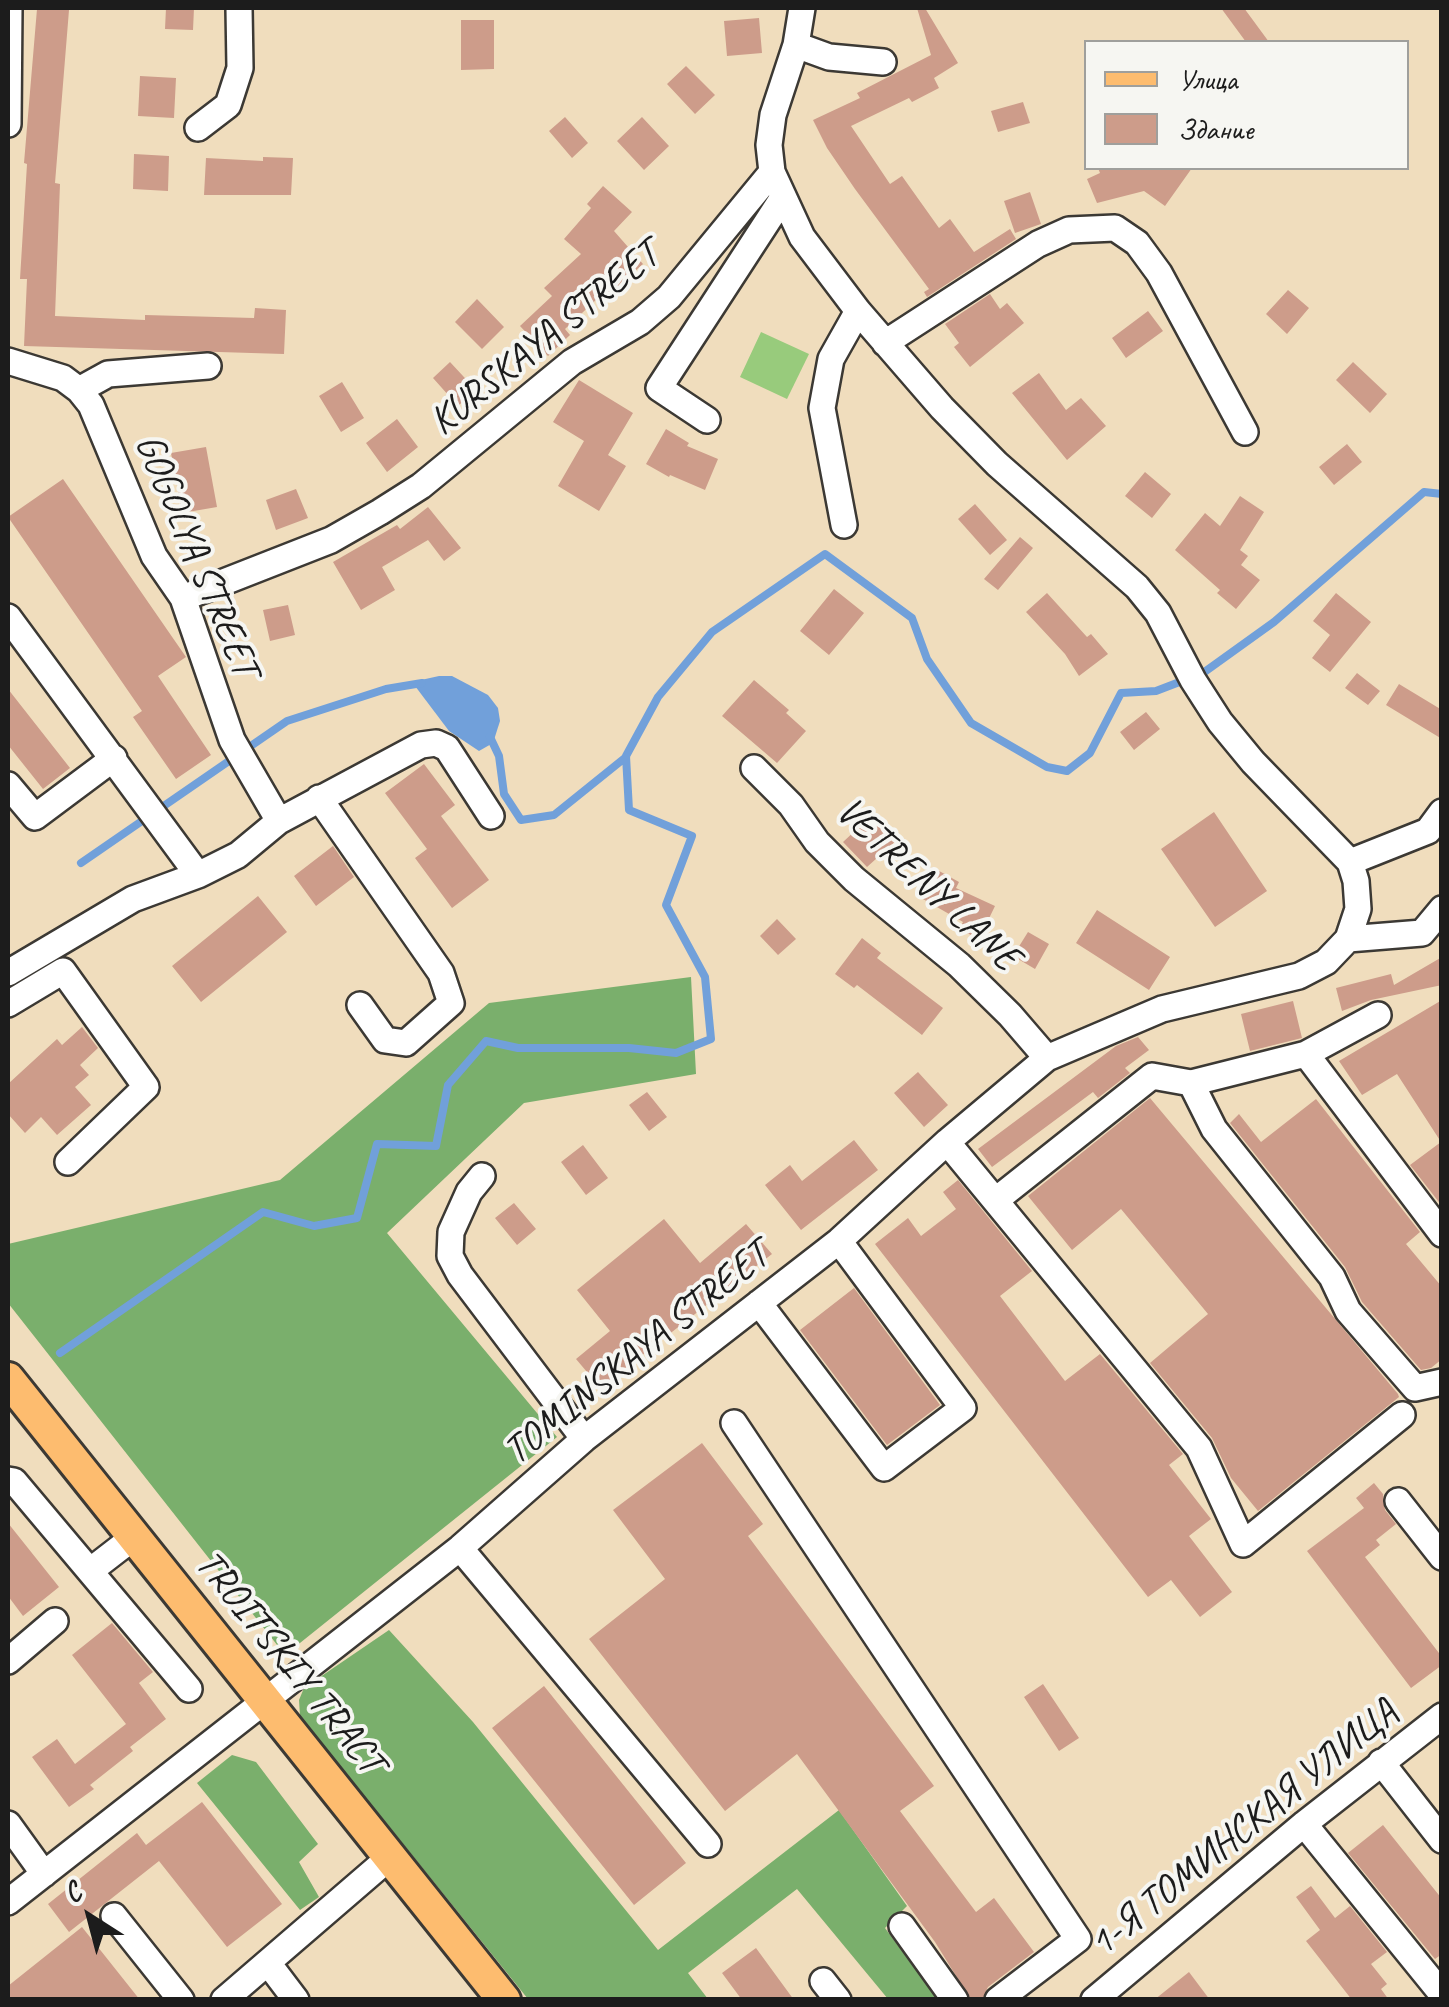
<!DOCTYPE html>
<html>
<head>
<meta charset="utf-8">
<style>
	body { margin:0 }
	#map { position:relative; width:1449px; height:2007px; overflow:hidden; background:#f0ddbd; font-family:Caveat,sans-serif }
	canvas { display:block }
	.frame { position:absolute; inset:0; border:10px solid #1c1c1c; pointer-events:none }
	.legend { position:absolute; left:1084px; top:40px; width:325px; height:130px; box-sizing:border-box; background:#f6f6f2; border:2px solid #9f9f9c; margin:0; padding:12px 18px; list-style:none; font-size:30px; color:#1c1c1c }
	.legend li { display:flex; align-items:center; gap:20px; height:50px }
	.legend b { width:50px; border:2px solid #9f9f9c }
	.north { position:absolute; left:40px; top:1867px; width:100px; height:100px; -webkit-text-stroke:8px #f6f6f2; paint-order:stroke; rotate:324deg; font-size:28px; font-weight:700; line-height:40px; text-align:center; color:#1c1c1c }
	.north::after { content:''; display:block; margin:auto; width:35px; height:45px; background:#1c1c1c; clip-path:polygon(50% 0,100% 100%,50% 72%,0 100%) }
</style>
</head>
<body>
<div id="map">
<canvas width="1449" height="2007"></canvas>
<div class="frame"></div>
<ul class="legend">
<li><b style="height:12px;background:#fdbc6f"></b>Улица</li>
<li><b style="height:28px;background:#cd9c8a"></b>Здание</li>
</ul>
<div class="north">С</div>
</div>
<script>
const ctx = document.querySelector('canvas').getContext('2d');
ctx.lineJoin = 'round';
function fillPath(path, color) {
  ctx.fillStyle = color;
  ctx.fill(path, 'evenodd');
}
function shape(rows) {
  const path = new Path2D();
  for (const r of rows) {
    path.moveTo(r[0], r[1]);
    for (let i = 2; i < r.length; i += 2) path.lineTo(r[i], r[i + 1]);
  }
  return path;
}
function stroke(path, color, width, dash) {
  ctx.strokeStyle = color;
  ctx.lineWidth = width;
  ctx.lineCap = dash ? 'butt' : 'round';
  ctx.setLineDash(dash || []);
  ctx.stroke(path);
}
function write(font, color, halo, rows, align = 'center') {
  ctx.font = font + ' Caveat,sans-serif';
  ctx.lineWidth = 8;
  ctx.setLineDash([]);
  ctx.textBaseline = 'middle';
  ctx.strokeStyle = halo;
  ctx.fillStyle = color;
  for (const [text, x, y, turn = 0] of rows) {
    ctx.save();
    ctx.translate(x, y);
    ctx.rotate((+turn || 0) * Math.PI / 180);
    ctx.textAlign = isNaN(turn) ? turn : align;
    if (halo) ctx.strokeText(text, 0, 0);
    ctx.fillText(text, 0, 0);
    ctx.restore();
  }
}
fillPath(shape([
	[761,332,809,354,787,399,740,377]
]), '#98cb7c');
fillPath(shape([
	[691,977,696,1074,524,1103,387,1233,557,1437,285,1655,8,1303,8,1244,280,1180,489,1003],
	[389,1630,473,1722,658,1950,839,1810,907,1906,885,1928,935,1996,933,1999,888,1999,797,1889,688,1973,708,1999,528,1999,300,1716,299,1700,304,1688],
	[232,1755,256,1762,318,1844,299,1862,319,1897,300,1910,197,1783]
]), '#7aaf6c');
fillPath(shape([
	[439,676,452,676,488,695,498,708,500,721,493,743,479,751,449,731,412,682]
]), '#71a0da');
stroke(shape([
	[490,737,499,756,504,794,521,820,554,815,626,757],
	[81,863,287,721,386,689,422,683],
	[60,1353,263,1212,314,1226,357,1218,377,1144,436,1146,448,1085,486,1041,518,1048,629,1048,676,1053,711,1039,705,977,666,905,692,836,629,810,626,756,658,697,712,632,825,554,912,618,927,659,971,723,1047,767,1067,771,1090,753,1121,693,1156,691,1203,673,1274,622,1424,492,1442,494]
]), '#71a0da', 8);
fillPath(shape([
	[166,8,194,8,193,30,165,29],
	[917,8,925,8,958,63,934,78,939,88,912,102,909,98,851,126,890,184,902,176,939,228,950,219,974,252,1010,229,1016,239,927,297,924,292,929,289,855,189,827,148,813,120,860,98,857,93,931,55],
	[1221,8,1244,8,1269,42,1246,42],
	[37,9,69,10,55,183,60,184,55,316,145,320,145,315,254,318,255,308,286,310,284,354,24,346,27,279,20,279,27,164,24,163],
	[759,18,762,53,727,56,724,21],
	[461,20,494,20,494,69,461,70],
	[686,66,715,95,695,114,667,84],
	[140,76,176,78,174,118,138,116],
	[1023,102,1030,123,998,132,991,111],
	[565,117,588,143,572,158,549,131],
	[642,117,669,146,644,170,617,141],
	[134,154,169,156,168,191,133,189],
	[263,157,293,158,291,195,204,195,206,158,263,161],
	[1098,168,1192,168,1165,206,1144,191,1097,203,1087,179,1100,173],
	[603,186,632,212,614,231,643,264,601,301,598,298,565,329,570,335,548,356,520,326,552,296,544,288,581,254,564,239,591,208,587,204],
	[1030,192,1041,224,1015,233,1004,201],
	[1288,290,1309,308,1287,334,1266,314],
	[990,294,1000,309,1007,303,1024,323,970,367,954,347,959,343,945,324],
	[477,299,504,327,482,349,455,322],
	[1148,311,1163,331,1126,358,1112,338],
	[450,362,476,390,458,406,433,378],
	[1353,362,1387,394,1370,413,1336,380],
	[1039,373,1066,410,1081,398,1106,426,1067,460,1012,393],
	[579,380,633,413,608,455,626,466,599,511,558,486,584,441,553,422],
	[342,382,364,418,341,432,319,396],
	[397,419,418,447,387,472,366,443],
	[666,429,689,443,687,446,718,459,705,490,670,475,669,477,646,464],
	[1347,444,1362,462,1334,485,1319,467],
	[206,447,217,507,182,513,171,453],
	[1145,472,1171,494,1152,518,1125,496],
	[63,479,186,657,158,676,211,755,176,779,133,717,142,711,8,517],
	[296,489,308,518,276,530,266,500],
	[1240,496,1264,512,1240,550,1248,556,1241,565,1260,580,1236,609,1217,593,1220,590,1175,550,1205,513,1220,526],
	[975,504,1007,540,990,555,958,519],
	[428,507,461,548,444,561,428,540,382,567,395,590,361,610,333,562,397,525,400,529],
	[1020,537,1033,548,998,590,984,579],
	[834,589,864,613,829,655,800,631],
	[1047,593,1087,637,1091,634,1108,654,1079,676,1065,654,1026,612],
	[1336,593,1371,622,1330,672,1312,658,1330,635,1313,621],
	[288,605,295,635,270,641,263,610],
	[1357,673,1380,691,1368,705,1345,688],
	[754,680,789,710,786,713,806,731,777,763,722,716],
	[1399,684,1442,710,1442,739,1386,705],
	[8,689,70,768,43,789,8,745],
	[1146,712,1160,729,1134,750,1120,732],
	[424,764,455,805,441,816,489,880,452,908,415,858,427,849,385,793],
	[1214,812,1267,891,1215,927,1161,849],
	[873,814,897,840,867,867,843,842],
	[333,846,354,877,316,906,294,876],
	[932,867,959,882,956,888,995,906,979,939,959,929,963,922,916,895],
	[258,896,287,932,201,1002,172,966],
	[1097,910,1170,957,1149,990,1076,943],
	[777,919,796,939,778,955,760,936],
	[1028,932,1049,944,1035,969,1013,956],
	[862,938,881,953,877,958,943,1008,922,1035,857,985,854,988,835,974],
	[1442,957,1442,985,1371,1000,1342,1011,1336,988,1391,974,1394,985],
	[1442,1000,1442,1206,1410,1165,1441,1142,1397,1074,1362,1095,1339,1061],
	[1293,1001,1302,1038,1250,1051,1241,1014],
	[82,1027,98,1048,80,1065,89,1075,75,1087,91,1105,57,1135,41,1117,25,1133,8,1114,8,1084,57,1039,62,1045],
	[1138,1037,1149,1050,1125,1068,1130,1073,1098,1098,1093,1092,992,1167,978,1149,1116,1046],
	[918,1072,948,1105,924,1127,894,1093],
	[647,1092,667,1117,649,1131,629,1105],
	[1150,1098,1398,1394,1399,1397,1258,1511,1231,1478,1212,1438,1150,1363,1208,1314,1121,1209,1072,1250,1028,1196],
	[1316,1099,1420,1232,1406,1244,1442,1287,1442,1359,1431,1368,1421,1370,1362,1302,1345,1267,1230,1123,1239,1114,1261,1142],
	[854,1140,878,1170,801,1230,765,1185,790,1165,802,1181],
	[583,1145,608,1178,586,1195,561,1162],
	[958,1180,1032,1271,1000,1296,1065,1381,1100,1354,1183,1454,1169,1465,1211,1519,1189,1536,1232,1592,1200,1617,1171,1580,1148,1597,875,1244,908,1218,921,1236,956,1209,943,1192],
	[514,1203,536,1229,517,1245,495,1218],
	[664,1219,700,1263,746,1224,772,1254,627,1367,603,1391,576,1359,610,1331,577,1290],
	[854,1288,940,1405,887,1445,800,1330],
	[702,1443,763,1524,748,1536,934,1786,900,1811,976,1912,994,1898,1034,1952,988,1987,982,2000,971,2000,935,1942,797,1754,725,1811,589,1639,665,1579,613,1510],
	[1374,1483,1383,1494,1385,1510,1396,1524,1376,1540,1380,1545,1365,1557,1442,1657,1442,1665,1411,1688,1307,1551,1364,1508,1356,1498],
	[8,1523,59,1587,23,1616,8,1596],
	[112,1623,153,1672,139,1683,166,1719,130,1747,133,1751,90,1785,94,1789,69,1807,32,1757,57,1739,75,1764,126,1724,72,1655],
	[1043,1684,1079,1738,1059,1751,1024,1697],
	[544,1686,686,1863,634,1905,492,1728],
	[202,1802,282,1904,227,1947,159,1861,69,1932,48,1904,137,1833,146,1845],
	[1383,1825,1442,1899,1442,1954,1435,1959,1348,1853],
	[1311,1886,1335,1918,1350,1906,1387,1952,1371,1964,1387,1984,1381,1989,1389,2000,1352,2000,1306,1941,1320,1930,1296,1897],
	[82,1927,140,2000,8,2000,8,1986],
	[756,1948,794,2000,742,2000,722,1973],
	[1189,1972,1210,2000,1154,2000]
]), '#cd9c8a');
const minor = shape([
	[796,45,829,57,883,62],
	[8,124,9,8],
	[198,128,228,105,240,68,239,8],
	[885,343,1038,244,1069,230,1115,228,1137,243,1159,273,1245,432],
	[8,361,63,378,79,390,91,405,154,556,183,598,232,740,279,821],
	[79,390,108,374,208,366],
	[707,420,659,388,782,199],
	[844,525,822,408,831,359,858,311],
	[183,598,331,540,380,512,421,486,572,362,640,322,669,297,772,172,769,145,773,115,796,45,802,8],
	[8,617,198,875],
	[754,768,791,805,817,842,854,879,959,965,1010,1015,1047,1058],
	[8,785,35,817,114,758],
	[319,798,441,973,451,1003,406,1043,385,1040,360,1005],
	[1350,862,1428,831,1442,812],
	[1348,939,1422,933,1442,909],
	[8,973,133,899,198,875,238,855,279,821,421,745,436,743,447,748,491,816],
	[8,1004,63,971,146,1087,68,1162],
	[1306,1054,1442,1234],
	[1191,1083,1214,1129,1332,1277,1348,1311,1415,1388,1442,1382],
	[947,1142,1199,1448,1243,1544,1402,1415],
	[482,1176,469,1192,451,1232,450,1256,460,1275,584,1439],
	[996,1200,1152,1076,1191,1083,1306,1054,1378,1015],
	[759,1303,884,1468,963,1408,839,1241],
	[734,1423,1078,1939,998,2000],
	[8,1480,14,1481,189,1689],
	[1398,1501,1442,1557],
	[460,1548,708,1844],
	[90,1571,134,1537],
	[8,1661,55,1621],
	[1381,1762,1442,1840],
	[8,1824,44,1874],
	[1304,1824,1442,1994],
	[8,1902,460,1548,584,1439,839,1241,947,1142,1047,1058,1162,1009,1299,976,1326,962,1348,939,1358,909,1356,881,1350,862,1253,762,1220,722,1193,680,1158,613,1137,587,997,464,942,408,858,311,802,237,772,172],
	[114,1916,181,2000],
	[902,1926,955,2000],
	[268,1963,296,2000],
	[823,1981,838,2000],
	[224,2000,390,1857],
	[1094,2000,1304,1824,1442,1716]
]);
const major = shape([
	[8,1379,504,2000]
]);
stroke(minor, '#3c3934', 30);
stroke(major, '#3c3934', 38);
stroke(minor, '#fff', 25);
stroke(major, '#fdbc6f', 32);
write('40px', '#1c1c1c', '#f6f6f2', [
	["KURSKAYA STREET",545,339,-39],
	["GOGOLYA STREET",196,556,67],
	["VETRENY LANE",927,885,43],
	["TOMINSKAYA STREET",637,1354,-39],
	["TROITSKIY TRACT",289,1663,51],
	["1-Я ТОМИНСКАЯ УЛИЦА",1244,1829,-39]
]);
</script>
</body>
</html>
